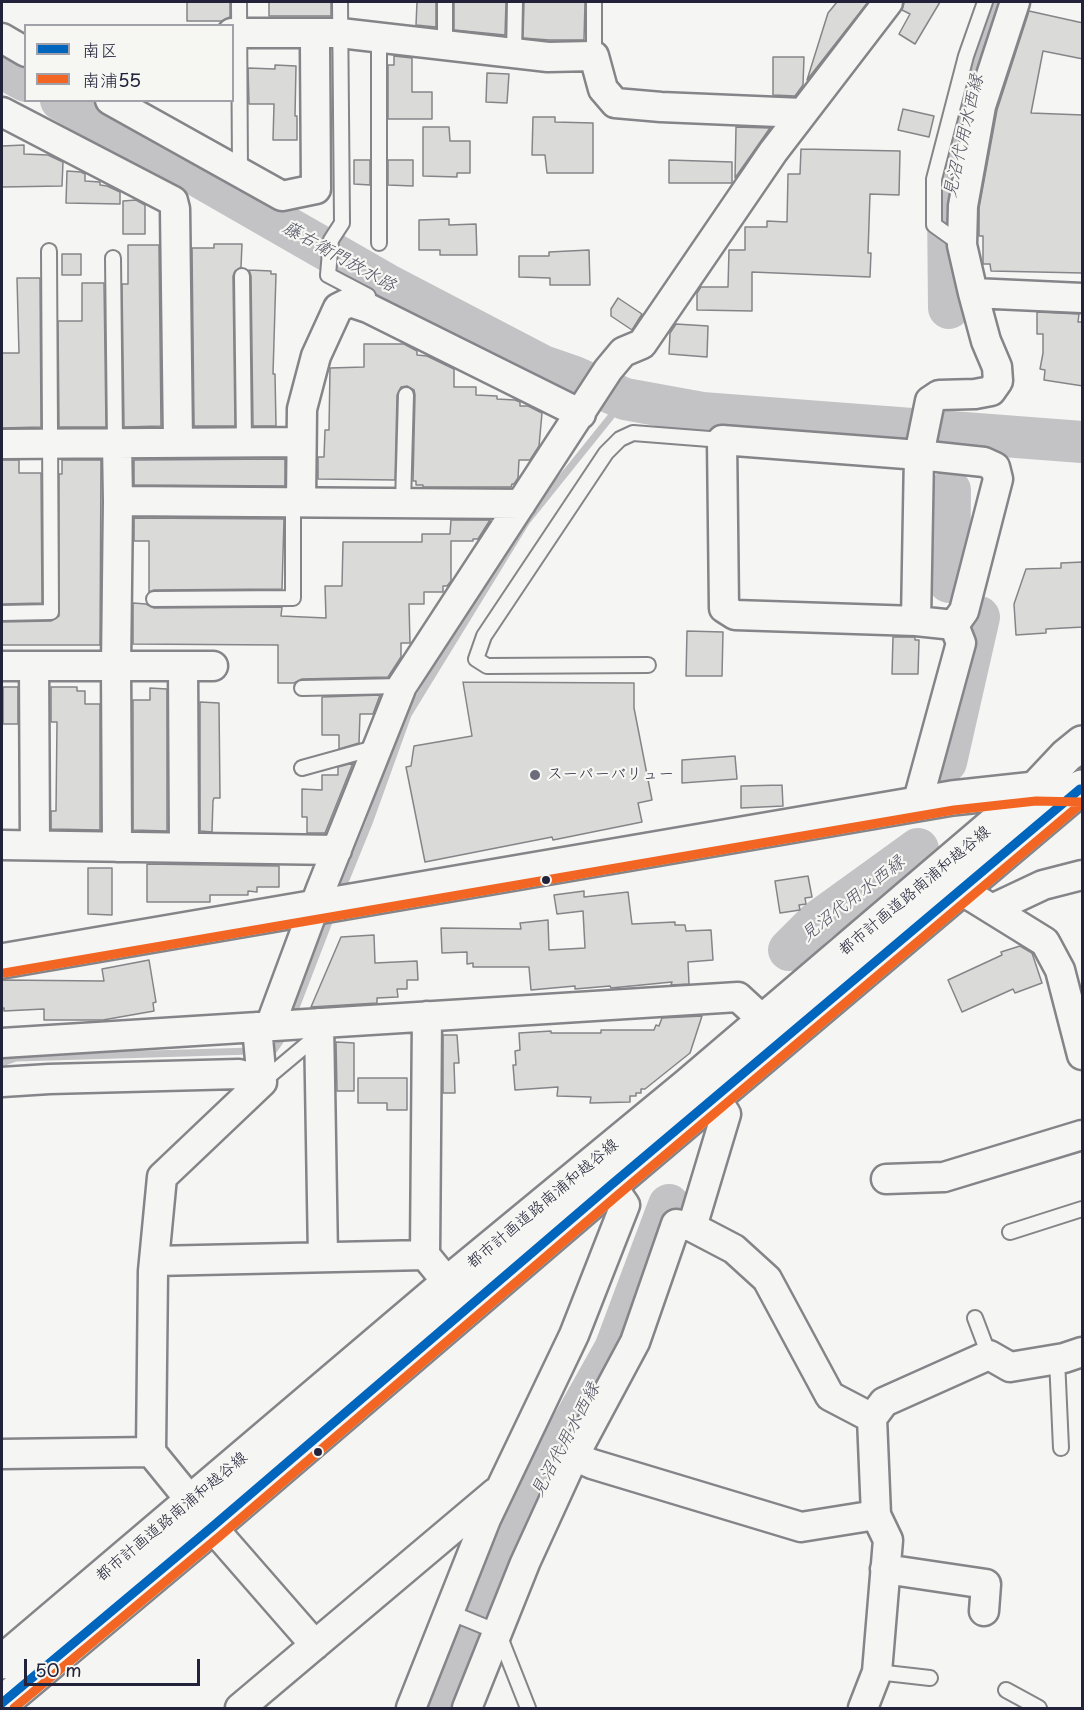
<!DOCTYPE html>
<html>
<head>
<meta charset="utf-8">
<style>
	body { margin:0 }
	#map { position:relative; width:1084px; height:1710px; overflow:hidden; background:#f5f5f3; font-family:"Playpen Sans","Klee One",sans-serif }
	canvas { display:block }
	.frame { position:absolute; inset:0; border:3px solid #22223b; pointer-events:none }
	.legend { position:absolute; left:24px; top:24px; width:210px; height:78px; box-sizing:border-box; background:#f6f6f2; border:2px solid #a1a1a9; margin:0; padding:8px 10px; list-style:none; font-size:18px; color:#22223b }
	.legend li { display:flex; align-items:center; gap:12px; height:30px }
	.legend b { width:30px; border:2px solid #a1a1a9 }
	.scale { position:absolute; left:24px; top:1659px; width:176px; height:27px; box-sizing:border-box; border:3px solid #22223b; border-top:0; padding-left:8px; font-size:18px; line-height:21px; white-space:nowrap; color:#22223b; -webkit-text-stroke:4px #f6f6f2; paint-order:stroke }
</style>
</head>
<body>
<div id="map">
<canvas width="1084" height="1710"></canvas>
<div class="frame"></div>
<ul class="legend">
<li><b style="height:8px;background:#0065bd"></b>南区</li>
<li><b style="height:8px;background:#f26522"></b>南浦55</li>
</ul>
<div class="scale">50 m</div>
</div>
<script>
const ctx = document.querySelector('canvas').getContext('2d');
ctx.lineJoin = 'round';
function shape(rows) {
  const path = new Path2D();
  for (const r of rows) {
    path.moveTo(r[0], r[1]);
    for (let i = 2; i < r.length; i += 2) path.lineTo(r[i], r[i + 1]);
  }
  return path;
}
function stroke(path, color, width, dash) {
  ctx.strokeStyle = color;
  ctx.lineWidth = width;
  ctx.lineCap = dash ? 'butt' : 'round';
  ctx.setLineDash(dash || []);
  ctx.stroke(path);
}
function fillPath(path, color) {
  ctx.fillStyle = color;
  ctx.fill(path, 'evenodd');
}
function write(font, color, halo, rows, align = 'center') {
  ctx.font = font + ' "Playpen Sans","Klee One",sans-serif';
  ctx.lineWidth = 4.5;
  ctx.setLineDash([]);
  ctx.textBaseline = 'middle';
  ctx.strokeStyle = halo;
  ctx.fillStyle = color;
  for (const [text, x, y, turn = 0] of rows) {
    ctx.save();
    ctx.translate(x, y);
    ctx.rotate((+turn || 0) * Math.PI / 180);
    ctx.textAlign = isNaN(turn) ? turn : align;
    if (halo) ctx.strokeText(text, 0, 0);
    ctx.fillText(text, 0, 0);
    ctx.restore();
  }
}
stroke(shape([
	[341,892,369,823,408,715,527,521,625,399],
	[292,1018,332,914],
	[266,1051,274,1050,285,1034],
	[2,1063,16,1058,252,1051]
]), '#c3c3c6', 7);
stroke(shape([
	[2,68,26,81],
	[61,100,189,171,386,284,543,366,572,376,625,399,702,413,1082,442],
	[949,308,948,204,961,132,999,2],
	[949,582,950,490],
	[946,762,979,617],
	[789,950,817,922,918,849],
	[449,1708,489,1606,543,1477,615,1349,669,1205]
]), '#c3c3c6', 42);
const building = shape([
	[187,2,230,2,230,17,222,21,187,21,187,2],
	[269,2,331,2,331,16,269,16,269,2],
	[417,2,436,2,436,27,416,25,417,2],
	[454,2,506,2,505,35,454,30,454,2],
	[524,2,585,2,584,40,549,40,523,38,524,2],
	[837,2,868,2,807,80,828,13,837,2],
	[904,2,940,2,915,44,899,34,910,14,902,10,904,2],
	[1029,11,1083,23,1083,59,1043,51,1031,113,1083,115,1083,273,991,271,990,264,983,264,983,236,979,236,979,208,997,110,1029,11],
	[394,56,412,58,412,92,432,92,432,119,388,119,388,65,394,65,394,56],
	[773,57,804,57,803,85,795,96,773,95,773,57],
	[275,65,296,66,295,116,297,116,297,140,273,140,274,104,249,104,248,68,275,69,275,65],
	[487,73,509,74,507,103,486,102,487,73],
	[903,109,934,116,929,137,898,130,903,109],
	[533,117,555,117,555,122,593,123,593,173,547,173,545,155,532,155,533,117],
	[423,127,449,127,450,141,470,141,470,173,457,173,457,177,423,176,423,127],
	[736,127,770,128,735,178,736,127],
	[24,145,24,154,48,155,63,162,62,186,2,187,2,146,24,145],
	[801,149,900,151,899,195,870,194,868,253,871,253,870,277,752,272,752,311,697,310,697,293,701,287,728,287,729,250,745,250,745,227,767,227,767,221,787,222,788,174,800,174,801,149],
	[354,160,370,160,370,185,354,184,354,160],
	[388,160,413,160,413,186,388,185,388,160],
	[669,160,732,162,732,183,669,183,669,160],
	[67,171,81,172,85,174,85,181,100,182,100,185,107,186,120,192,120,204,66,203,67,171],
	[136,200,145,205,145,234,123,234,123,201,136,200],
	[449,219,449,225,476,224,477,255,440,255,440,250,419,250,419,220,449,219],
	[214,244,242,244,241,267,235,271,233,276,235,426,194,426,192,248,214,248,214,244],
	[128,245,159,245,161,426,124,427,122,284,128,284,128,245],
	[589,250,590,285,550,285,550,278,519,277,519,256,549,256,549,252,589,250],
	[62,254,81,254,81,275,62,275,62,254],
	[249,270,271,271,271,274,276,274,273,374,275,374,276,426,253,426,251,276,249,270],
	[17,278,40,278,41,427,2,428,2,353,19,353,17,278],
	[82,283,104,283,106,427,59,427,58,321,82,321,82,283],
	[618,298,642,314,632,330,611,316,611,309,618,298],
	[1037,312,1079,314,1078,322,1082,322,1083,386,1044,380,1045,370,1040,369,1043,353,1043,334,1037,334,1037,312],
	[676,324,708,326,707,357,669,354,670,333,676,324],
	[364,344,404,344,417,351,417,355,427,356,454,369,454,387,476,387,476,395,497,396,497,399,515,400,520,402,520,406,528,406,542,413,539,446,530,460,519,460,518,478,514,484,512,484,511,487,423,487,423,485,416,485,416,481,413,481,415,395,414,390,407,386,401,387,397,395,395,480,318,479,318,457,324,457,325,430,329,430,330,368,364,367,364,344],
	[285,459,285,486,134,485,134,460,285,459],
	[2,460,19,460,19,473,41,473,42,603,2,604,2,460],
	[62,460,101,460,100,645,2,645,2,622,51,621,59,616,59,474,62,474,62,460],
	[134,518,284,519,282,589,154,590,149,592,149,541,134,541,134,518],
	[451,520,490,520,478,539,473,539,473,541,451,541,451,581,447,586,443,586,443,592,424,592,424,604,409,604,410,643,401,643,401,657,388,677,302,679,294,683,278,683,278,645,133,644,133,603,146,604,154,608,282,607,281,616,326,618,325,586,342,586,343,542,422,542,422,534,450,534,451,520],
	[1083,562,1083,627,1046,629,1046,633,1016,635,1014,604,1026,569,1061,568,1061,563,1083,562],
	[687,631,723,632,722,676,686,676,687,631],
	[893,637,915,637,915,640,919,640,918,674,892,674,893,637],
	[463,682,634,683,634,708,652,800,638,803,642,822,553,840,552,837,425,862,406,767,411,766,414,746,472,736,463,682],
	[3,687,18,687,18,724,3,724,3,687],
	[51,687,77,687,77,691,85,691,85,704,100,704,100,830,51,829,51,811,56,811,57,722,51,722,51,687],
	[150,688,167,689,167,831,133,830,133,700,150,700,150,688],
	[380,695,373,714,360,714,359,743,339,749,339,735,322,735,322,697,380,695],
	[200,702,219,703,220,798,214,798,213,801,212,832,200,831,200,702],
	[735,756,737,779,682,783,682,760,735,756],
	[353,763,325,833,307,833,307,817,302,817,302,789,322,790,322,775,338,775,338,767,353,763],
	[782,785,783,806,741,808,741,786,782,785],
	[147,864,279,866,279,887,257,887,257,892,248,891,248,895,210,895,210,902,147,902,147,864],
	[88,868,112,868,112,915,88,914,88,868],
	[808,876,812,897,805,898,806,904,799,905,800,910,780,913,775,881,808,876],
	[584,891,584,897,628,892,632,924,675,922,675,925,685,925,686,931,711,930,713,960,688,962,689,984,671,985,672,982,611,988,610,986,575,989,575,986,531,990,529,967,473,967,473,963,467,964,467,952,442,953,441,928,521,929,520,923,548,920,549,950,585,948,583,911,557,914,554,895,584,891],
	[374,935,375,963,417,961,418,980,407,980,407,989,397,989,398,997,377,998,377,1003,311,1007,341,937,374,935],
	[1020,946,1032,953,1042,983,1015,993,1013,989,962,1012,948,980,1002,955,1001,952,1020,946],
	[149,960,156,1002,153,1003,154,1011,103,1020,44,1020,44,1009,4,1011,4,1008,2,1008,2,980,104,981,102,969,149,960],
	[702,1016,690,1053,645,1089,641,1089,641,1093,636,1093,636,1096,630,1096,630,1102,590,1103,591,1097,557,1096,558,1087,515,1090,513,1065,516,1065,515,1051,520,1050,519,1033,551,1031,551,1033,601,1033,601,1030,654,1030,656,1025,659,1026,662,1018,702,1016],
	[443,1035,457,1035,459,1063,454,1063,455,1093,443,1093,443,1035],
	[336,1042,354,1043,354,1091,337,1091,336,1042],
	[358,1078,407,1078,407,1110,387,1110,387,1103,358,1103,358,1078]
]);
fillPath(building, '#dadad9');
stroke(building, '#858589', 1.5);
const lane = shape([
	[239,2,240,173],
	[340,2,342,223,331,240,328,275,368,296],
	[594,2,594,56],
	[379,37,379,243],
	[445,44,445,2],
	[514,53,515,2],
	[962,245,934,225,934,179,966,56,985,2],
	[113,258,115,442],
	[242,276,244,442],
	[403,503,406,395],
	[154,599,293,598,293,502],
	[2,613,51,612,49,251],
	[648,665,487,666,476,659,484,636,606,453,620,439,633,433,722,440],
	[302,688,402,686],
	[302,768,378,747],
	[262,1082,318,1035],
	[1010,1232,1082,1209],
	[975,1318,989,1355],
	[1057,1359,1061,1448],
	[449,1612,498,1632,528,1708],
	[877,1672,930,1678],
	[1006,1690,1039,1708]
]);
const street = shape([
	[232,33,340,33,548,57,594,56,603,89,615,103,661,107,802,113],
	[2,38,26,52],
	[110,100,282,196,316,189,315,46],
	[2,112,173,201,175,209,178,442],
	[973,293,1082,298],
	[117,442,118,501],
	[2,444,301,442],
	[301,502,302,409,316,356,338,308,350,302,368,308,581,414],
	[916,621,919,455,722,440,724,608,735,615,916,621,954,625,964,611,998,479,995,467,984,462,919,455,930,401,939,395,975,394,991,391,998,381,997,367,986,341,973,293,962,245,963,206,981,106,1015,2],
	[2,666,34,666,35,845],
	[34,666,213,666],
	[183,666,184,847],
	[917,804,961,643,954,625],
	[2,845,337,850],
	[117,847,116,666,118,501,521,504],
	[961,890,1045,942,1060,970,1082,1055],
	[992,909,1043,885,1082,875],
	[319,1023,323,1257],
	[270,1026,321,889,402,686,608,370,623,352,642,344,773,152,888,2],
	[2,1043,738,997,763,1020],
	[2,1082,49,1079,239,1074,262,1082],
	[715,1098,726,1114,692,1227,734,1249,767,1279,830,1396,872,1418,876,1515,888,1540,877,1672,863,1708],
	[886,1179,944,1177,1082,1135],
	[425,1255,427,1016],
	[154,1261,425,1255,448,1283],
	[872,1418,884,1402,989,1355,1010,1367,1064,1358,1082,1352],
	[151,1452,153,1271,162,1177,262,1082,257,1027],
	[2,1454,151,1452,212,1527,315,1645],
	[574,1456,592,1464,801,1527,876,1515],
	[885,1569,986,1584,984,1611],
	[240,1708,495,1493],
	[411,1708,486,1519,574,1335,625,1205,611,1185],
	[467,1708,525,1563,574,1456,635,1342,676,1224,692,1227]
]);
const secondary = shape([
	[2,1662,448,1283,687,1086,1035,789,1066,756,1082,743],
	[2,1703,212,1527,611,1185,1082,787]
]);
const primary = shape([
	[2,961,952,798,1035,789,1082,790]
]);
stroke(lane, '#858589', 18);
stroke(street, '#858589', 33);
stroke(secondary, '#858589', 38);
stroke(primary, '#858589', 38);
stroke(lane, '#f5f5f3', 14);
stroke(street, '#f5f5f3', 28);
stroke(secondary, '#f5f5f3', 33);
stroke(primary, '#f5f5f3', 33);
stroke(shape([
	[2,1703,212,1527,611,1185,1080,789]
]), '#0065bd', 9);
stroke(shape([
	[4,973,954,810,1036,801,1082,802],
	[14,1708,220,1536,619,1194,1082,803]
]), '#f26522', 9);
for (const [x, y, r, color] of [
	[535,775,6,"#6c6c7b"],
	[546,880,5,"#22223b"],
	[318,1452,5,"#22223b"]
]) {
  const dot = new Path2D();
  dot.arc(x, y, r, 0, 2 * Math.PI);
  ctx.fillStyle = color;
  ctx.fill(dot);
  stroke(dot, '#f6f6f2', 2);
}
write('16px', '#22223b', '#f6f6f2', [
	["スーパーバリュー",547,775]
], 'left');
write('16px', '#22223b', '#f6f6f2', [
	["都市計画道路南浦和越谷線",915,891,-40],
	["都市計画道路南浦和越谷線",543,1204,-40],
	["都市計画道路南浦和越谷線",172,1517,-40]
]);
write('italic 18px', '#535365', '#f6f6f2', [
	["見沼代用水西縁",964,136,-77],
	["藤右衛門放水路",339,257,29],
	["見沼代用水西縁",853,899,-38],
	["見沼代用水西縁",566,1440,-62]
]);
</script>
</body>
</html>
